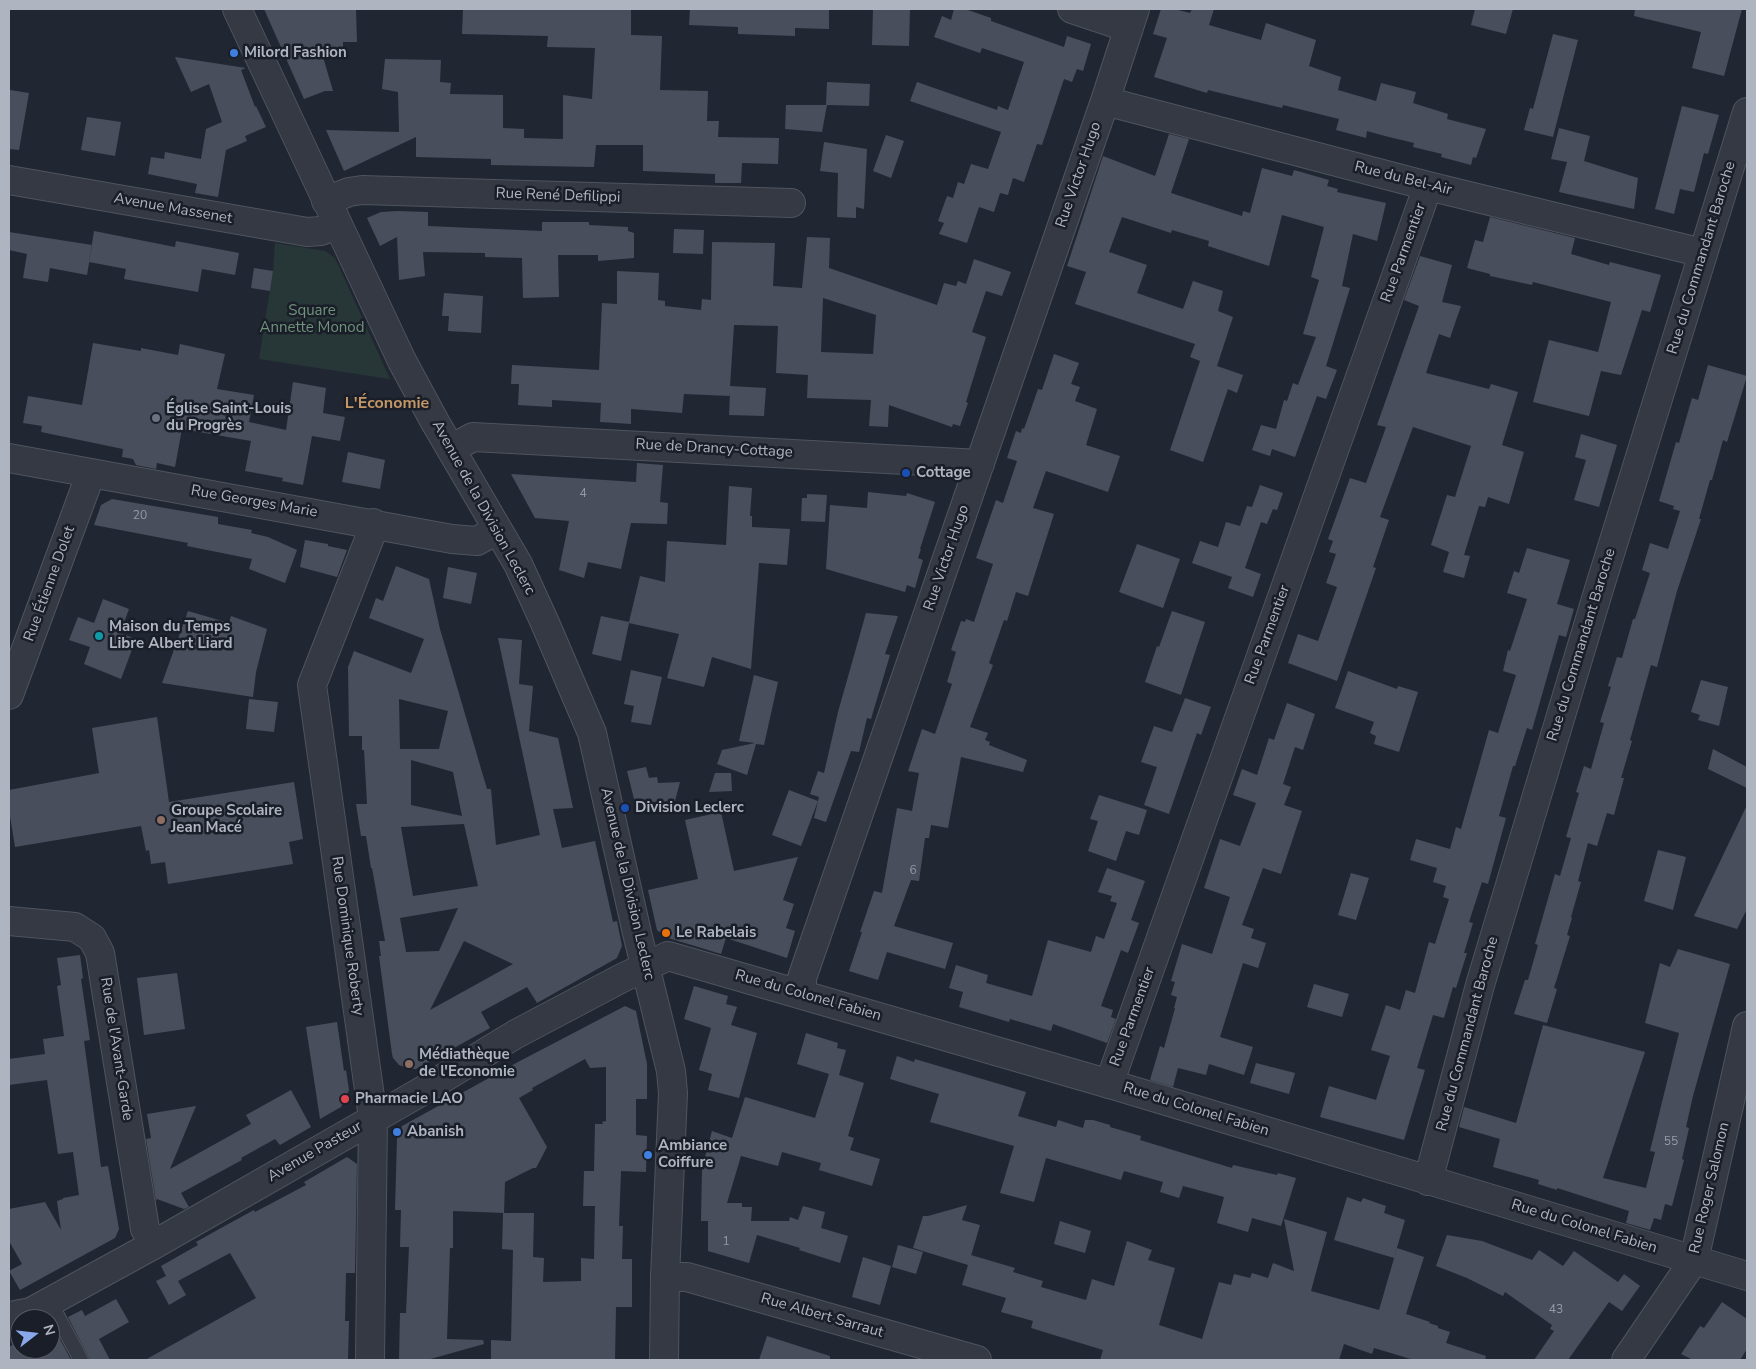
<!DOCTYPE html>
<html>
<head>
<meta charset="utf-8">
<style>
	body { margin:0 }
	#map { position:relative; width:1756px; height:1369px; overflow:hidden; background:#212732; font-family:"Nunito Sans",sans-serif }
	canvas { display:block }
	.frame { position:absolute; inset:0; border:10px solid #aeb4c0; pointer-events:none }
	.north { position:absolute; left:10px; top:1309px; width:50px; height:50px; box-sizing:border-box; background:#1a1e28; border:1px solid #555a65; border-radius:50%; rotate:74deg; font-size:14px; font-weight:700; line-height:20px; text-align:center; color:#aeb4c0 }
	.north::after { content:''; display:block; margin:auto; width:18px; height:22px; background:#8aa8e9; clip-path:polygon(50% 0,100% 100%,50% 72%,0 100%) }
</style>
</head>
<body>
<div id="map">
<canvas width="1756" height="1369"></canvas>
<div class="frame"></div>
<div class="north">N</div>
</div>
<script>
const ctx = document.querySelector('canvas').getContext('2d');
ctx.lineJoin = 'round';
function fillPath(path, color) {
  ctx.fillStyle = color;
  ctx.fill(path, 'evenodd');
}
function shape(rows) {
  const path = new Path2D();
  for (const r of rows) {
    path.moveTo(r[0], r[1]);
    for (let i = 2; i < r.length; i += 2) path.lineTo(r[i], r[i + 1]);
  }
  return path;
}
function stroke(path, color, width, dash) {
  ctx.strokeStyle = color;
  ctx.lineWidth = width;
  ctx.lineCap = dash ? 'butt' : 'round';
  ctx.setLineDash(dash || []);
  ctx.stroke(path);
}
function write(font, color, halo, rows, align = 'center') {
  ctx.font = font + ' "Nunito Sans",sans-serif';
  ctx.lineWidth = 5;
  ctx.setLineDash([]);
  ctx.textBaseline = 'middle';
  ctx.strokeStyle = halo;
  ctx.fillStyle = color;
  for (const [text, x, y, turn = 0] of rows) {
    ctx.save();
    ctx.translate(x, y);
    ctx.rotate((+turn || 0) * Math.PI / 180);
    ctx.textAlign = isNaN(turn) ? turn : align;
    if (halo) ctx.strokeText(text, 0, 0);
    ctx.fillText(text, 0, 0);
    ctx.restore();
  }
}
fillPath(shape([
	[275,243,325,251,335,258,390,379,259,359,273,271]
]), '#273637');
fillPath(shape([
	[264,9,356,9,357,42,343,42,343,50,321,50,333,91,325,91,304,99],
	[463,9,631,9,631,35,662,36,660,90,708,91,707,121,719,121,718,137,779,138,778,164,742,163,741,183,715,183,715,174,643,171,643,145,596,145,594,167,491,165,491,159,416,157,416,137,344,171,326,130,399,132,398,92,382,89,385,59,441,60,440,82,451,83,450,94,503,95,503,128,524,129,524,138,563,139,563,95,592,99,595,48,547,47,548,36,462,34],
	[690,9,829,9,829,29,795,28,795,36,738,34,738,27,689,25],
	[873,9,910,9,909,46,872,45],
	[954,9,965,9,991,18,991,21,1064,47,1067,36,1091,44,1083,71,1077,69,1072,82,1064,79,1042,145,1037,144,1024,182,1013,178,1008,195,1000,193,994,212,979,207,967,243,939,234,944,223,938,221,947,196,953,198,958,182,964,184,971,164,988,169,1001,132,910,101,917,82,997,110,998,106,1008,110,1024,62,982,48,980,53,934,37,942,16,951,20],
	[1161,9,1174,9,1190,13,1192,9,1214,9,1209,25,1261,40,1266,23,1316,40,1309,66,1341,77,1338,90,1376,101,1381,83,1416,92,1413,103,1448,114,1447,119,1486,129,1476,158,1473,157,1471,165,1441,157,1442,154,1413,147,1414,143,1385,136,1367,131,1366,138,1336,130,1339,119,1283,105,1282,108,1208,90,1207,93,1154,77,1167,38,1153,34],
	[1475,9,1513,9,1506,34,1471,25],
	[1635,9,1742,9,1724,76,1692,68,1701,32,1634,16],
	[1553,34,1578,40,1553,137,1524,130,1530,108,1533,109],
	[175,57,246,68,241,70,255,107,256,106,266,127,245,136,247,141,226,150,218,197,195,193,197,184,148,174,151,157,164,159,165,152,201,159,206,129,222,122,209,84,191,92],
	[827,82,870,84,869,106,827,105,822,132,785,129,786,105,826,105],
	[10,90,29,93,19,150,9,149],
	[1682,106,1719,115,1708,154,1704,153,1694,192,1680,189,1674,214,1655,209],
	[87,117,121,122,115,156,81,150],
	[1559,128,1590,136,1584,161,1638,178,1634,209,1559,192,1567,162,1551,159],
	[1169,134,1189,139,1171,193,1242,216,1243,211,1250,213,1262,168,1292,176,1294,170,1329,180,1327,186,1338,189,1337,192,1386,203,1377,241,1353,234,1342,286,1350,288,1326,366,1337,370,1326,399,1317,396,1295,457,1272,449,1270,456,1252,450,1261,425,1276,429,1284,400,1287,401,1293,383,1298,385,1316,337,1303,334,1319,280,1311,277,1324,227,1282,215,1269,266,1208,246,1209,241,1172,230,1171,233,1122,217,1109,252,1147,265,1137,293,1183,309,1193,281,1223,291,1218,311,1233,317,1217,366,1243,375,1237,393,1228,389,1203,462,1170,450,1200,361,1190,357,1195,344,1075,304,1086,272,1067,266,1103,156,1155,176],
	[886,135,904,141,891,178,873,171],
	[824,142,867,149,864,209,856,207,856,218,837,217,838,173,820,171],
	[397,211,428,212,428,226,542,231,542,222,589,222,589,225,628,227,628,231,634,233,634,258,598,261,598,255,558,255,559,297,523,298,522,258,485,257,485,253,423,252,425,276,399,280,397,237,380,246,367,218,381,212],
	[1490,217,1575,238,1571,254,1609,265,1610,262,1661,275,1650,312,1642,310,1621,375,1601,371,1589,416,1533,402,1549,340,1598,352,1611,302,1533,282,1532,285,1490,276,1490,274,1467,268,1475,240,1483,242],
	[674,229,704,230,703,254,673,253],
	[94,231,175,247,176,241,239,253,235,275,202,269,198,292,124,279,126,269,89,262],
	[9,232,92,245,87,275,50,268,48,282,23,278,27,254,9,250],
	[807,237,830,238,829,268,937,305,944,283,956,286,958,281,966,284,974,259,1011,272,1002,296,986,291,972,332,986,337,966,402,968,403,960,426,953,424,952,427,889,405,888,427,869,426,871,400,807,398,808,375,776,373,778,326,734,325,730,386,766,388,764,416,729,415,730,393,730,396,684,394,682,413,631,409,631,424,600,422,601,403,552,400,552,407,518,405,519,384,511,384,512,365,599,370,602,303,617,304,617,271,659,273,658,300,665,301,665,306,701,310,702,299,711,300,712,242,775,243,773,286,802,288],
	[823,298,876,315,873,354,821,352],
	[1420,256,1452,265,1442,302,1461,306,1450,338,1439,334,1426,373,1489,389,1491,384,1518,392,1502,445,1524,452,1509,504,1488,497,1485,507,1479,506,1464,555,1470,556,1464,578,1443,572,1449,552,1431,545,1447,495,1455,497,1471,446,1413,427,1380,517,1389,520,1373,567,1376,568,1337,681,1288,663,1298,634,1318,641,1337,587,1326,583,1336,554,1329,552,1333,541,1328,539,1350,478,1366,483,1386,427,1377,425,1419,306,1404,300],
	[254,268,273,271,270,291,251,288],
	[444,293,483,296,481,333,448,331,449,316,442,316],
	[93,343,141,351,141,348,178,355,180,344,225,354,217,389,254,395,249,422,286,430,293,382,326,388,323,413,345,417,340,441,312,436,303,485,282,481,283,478,245,471,251,441,182,429,175,467,157,463,156,469,136,465,133,459,122,457,123,449,41,432,42,426,23,423,28,396,82,405],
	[1054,354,1079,363,1071,384,1080,387,1075,401,1097,409,1086,445,1120,456,1108,492,1046,471,1033,508,1054,514,1028,596,1016,592,1007,621,1004,620,989,663,993,665,970,727,988,733,985,740,990,742,989,745,1027,760,1023,772,961,757,948,828,931,825,929,838,925,838,919,881,911,880,894,926,953,943,945,969,887,952,878,980,849,971,862,932,860,932,874,891,882,893,897,808,912,811,919,773,908,771,922,729,935,734,952,684,947,682,956,652,951,650,961,621,965,622,966,619,974,622,993,564,976,558,996,500,1003,503,1017,461,1007,458,1016,431,1021,433,1022,428,1024,429,1038,389,1042,390],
	[1708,365,1747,376,1727,442,1723,440,1712,480,1710,480,1699,519,1701,519,1677,591,1657,667,1651,665,1630,740,1632,741,1621,778,1624,778,1614,815,1607,813,1597,846,1588,843,1578,881,1581,882,1571,917,1572,918,1567,935,1570,936,1554,988,1557,989,1547,1023,1514,1014,1525,980,1528,980,1538,945,1535,944,1555,874,1560,876,1571,838,1566,837,1579,793,1576,792,1584,766,1591,769,1604,723,1600,722,1611,687,1608,686,1617,657,1622,658,1633,619,1635,619,1650,573,1642,570,1650,543,1668,549,1680,511,1673,509,1674,506,1659,501,1676,442,1679,443,1692,398,1698,400],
	[1581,434,1617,445,1599,507,1574,500,1586,460,1575,457],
	[348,452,385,460,380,489,342,482],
	[637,463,663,465,660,502,668,503,667,524,631,523,621,569,588,562,584,578,559,570,569,521,535,518,511,474,636,482],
	[1260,485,1283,493,1277,510,1273,509,1267,524,1261,522,1245,568,1261,574,1253,597,1228,588,1232,577,1192,563,1200,541,1218,547,1226,522,1240,526,1247,506,1252,507],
	[729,486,752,488,750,516,752,516,752,527,790,529,787,565,759,563,751,669,712,657,704,687,667,678,679,634,629,623,621,661,592,654,601,616,629,622,640,576,665,582,667,541,726,545],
	[868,492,906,496,907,493,935,502,920,549,921,549,918,558,923,560,915,588,907,585,905,592,826,569,830,505,867,508],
	[807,494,827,495,825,522,801,521,802,498,807,498],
	[112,499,218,517,218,524,252,530,251,533,268,537,297,550,285,583,249,569,252,559,187,546,188,543,94,525,101,505],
	[305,540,328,544,328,546,347,550,337,577,300,567],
	[1137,544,1180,559,1163,608,1119,592],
	[1527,548,1570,560,1557,604,1574,609,1566,637,1559,635,1532,730,1527,728,1515,766,1513,766,1499,816,1506,818,1488,884,1482,882,1469,922,1473,923,1464,953,1467,953,1456,988,1453,987,1444,1018,1433,1015,1417,1068,1425,1070,1404,1140,1320,1117,1329,1086,1376,1100,1390,1056,1371,1050,1386,1005,1400,1010,1406,990,1415,993,1429,942,1435,944,1449,899,1443,897,1446,886,1433,882,1437,868,1410,860,1416,839,1450,849,1456,827,1461,829,1489,730,1498,733,1516,675,1503,671,1508,650,1510,651,1527,599,1507,593,1514,571,1519,573],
	[396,566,429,579,440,629,487,789,491,789,496,845,540,835,498,638,522,640,519,684,533,686,529,731,558,738,573,808,553,809,562,848,595,841,613,922,617,921,622,946,617,958,537,1003,527,987,481,1012,490,1028,416,1069,411,1069,399,1065,393,1058,392,1054,379,956,381,956,379,941,385,941,372,868,371,868,366,836,361,836,356,804,367,804,364,750,362,750,362,736,349,736,348,667,354,651,411,673,424,639,369,618,376,598,383,601],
	[399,699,448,711,439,749,400,749],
	[411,760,453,772,462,816,411,805],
	[464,824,478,886,413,896,401,827],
	[458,908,439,951,406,952,400,918],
	[464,941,513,964,430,1010,440,990],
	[448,567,477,573,471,604,443,598],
	[103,599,129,609,120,633,136,639,121,679,84,664,90,647,69,640,78,617,94,623],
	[188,611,229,623,231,616,267,629,256,672,253,697,162,683],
	[1172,611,1205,622,1181,695,1145,682,1157,646,1159,647],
	[866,613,898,616,885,654,890,655,871,719,867,718,859,752,851,751,826,822,814,818,819,797,810,794,818,771,824,773,838,712],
	[631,670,662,677,651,725,631,722,634,706,624,704],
	[1348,671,1397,689,1398,686,1418,692,1399,752,1374,744,1376,736,1370,733,1374,722,1335,708],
	[754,675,778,682,764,745,756,744,747,775,717,764,722,750,755,743,739,741],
	[1701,680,1728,687,1719,726,1698,720,1700,715,1691,712],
	[1185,698,1211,707,1201,735,1197,733,1169,814,1144,805,1157,767,1141,762,1154,726,1172,732],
	[249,699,278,702,274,732,246,729],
	[1287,703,1315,714,1303,750,1295,747,1283,784,1291,787,1284,805,1302,811,1281,874,1263,868,1242,925,1254,929,1251,938,1266,943,1258,968,1243,963,1220,1037,1253,1047,1244,1075,1209,1064,1206,1075,1178,1068,1173,1087,1150,1080,1160,1046,1164,1048,1175,1008,1174,1008,1177,997,1171,995,1175,982,1171,981,1182,944,1212,954,1230,897,1204,888,1220,839,1240,846,1256,803,1233,795,1242,769,1257,775,1269,738,1274,740],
	[157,717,169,802,294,782,303,839,289,842,293,864,168,884,165,862,151,864,149,850,146,851,141,826,15,847,9,810,9,790,99,773,92,728],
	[1713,749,1747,767,1747,788,1708,769],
	[646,767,649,778,657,777,658,783,680,782,675,801,635,803,627,771],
	[715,773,731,773,732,791,709,792],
	[789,790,818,801,801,846,772,835],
	[1099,795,1147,810,1139,835,1126,831,1116,861,1088,851,1098,821,1090,819],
	[1747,805,1747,909,1737,929,1694,916],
	[721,812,734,871,798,857,783,900,794,904,786,928,795,931,787,958,726,938,721,954,665,937,657,930,648,890,698,879,685,820],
	[1658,850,1686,857,1673,910,1644,901],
	[1107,868,1145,881,1131,920,1139,923,1128,953,1121,950,1101,1006,1113,1010,1111,1017,1116,1019,1107,1043,1053,1024,1051,1031,1010,1019,1009,1022,959,1007,963,992,949,988,956,965,988,975,986,983,1032,996,1048,940,1091,952,1096,936,1104,939,1117,903,1110,901,1112,896,1098,892],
	[1351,873,1369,878,1356,920,1338,915],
	[1678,949,1730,964,1693,1096,1686,1127,1689,1128,1682,1159,1684,1160,1672,1206,1665,1204,1661,1220,1654,1218,1650,1230,1626,1223,1629,1211,1557,1188,1557,1190,1538,1184,1539,1180,1493,1167,1500,1139,1459,1127,1464,1107,1516,1123,1543,1025,1645,1052,1603,1178,1646,1188,1655,1152,1650,1151,1679,1033,1645,1023,1660,963,1670,967],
	[80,955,83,978,81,979,90,1040,84,1041,101,1167,108,1166,119,1229,115,1238,20,1290,9,1271,22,1264,9,1241,9,1209,45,1202,61,1230,57,1201,63,1199,63,1198,79,1195,73,1152,58,1154,47,1080,9,1085,9,1059,45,1054,43,1039,64,1036,57,986,61,985,57,958],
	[177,973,185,1029,144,1035,137,978],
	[1314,984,1349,994,1342,1017,1307,1007],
	[694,986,728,996,726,1004,737,1007,731,1025,757,1033,739,1098,708,1090,712,1074,699,1070,711,1028,684,1019],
	[625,1006,636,1011,647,1064,647,1099,636,1099,636,1135,647,1136,646,1172,621,1171,619,1226,623,1226,622,1259,632,1259,632,1307,616,1307,615,1360,491,1360,491,1340,511,1341,513,1250,502,1249,503,1213,534,1213,533,1257,544,1258,543,1282,581,1281,581,1258,594,1259,595,1206,583,1206,584,1171,594,1171,595,1124,603,1124,602,1122,606,1121,606,1067,590,1068,585,1059,532,1088,533,1090,519,1098,547,1147,536,1168,533,1168,505,1182,504,1213,453,1211,453,1248,450,1248,447,1339,483,1340,484,1344,427,1360,399,1360,400,1313,406,1313,409,1247,400,1247,401,1210,395,1210,397,1138,402,1126,518,1062],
	[337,1022,344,1071,346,1070,349,1090,341,1107,320,1119,306,1027],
	[806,1033,838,1043,837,1048,846,1050,839,1075,864,1083,848,1136,854,1138,850,1150,880,1159,872,1186,819,1170,821,1163,782,1152,778,1166,741,1156,727,1203,742,1203,742,1207,752,1207,751,1221,789,1221,790,1217,798,1220,803,1206,825,1212,821,1228,848,1236,840,1263,799,1250,800,1248,757,1235,749,1263,708,1251,708,1221,701,1221,702,1168,712,1131,732,1138,745,1097,815,1118,829,1074,797,1064],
	[897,1056,914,1062,915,1059,1026,1092,1018,1116,1056,1127,1058,1120,1083,1128,1085,1120,1093,1120,1110,1125,1110,1127,1141,1136,1140,1140,1232,1168,1233,1165,1277,1175,1278,1173,1296,1178,1281,1226,1252,1218,1248,1232,1217,1223,1224,1197,1183,1186,1179,1198,1160,1192,1163,1182,1124,1171,1121,1180,1046,1158,1034,1202,1000,1193,1014,1146,930,1122,939,1094,890,1079],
	[1256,1063,1295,1073,1289,1094,1250,1083],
	[291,1090,311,1127,280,1145,275,1139,241,1158,242,1160,181,1193,189,1207,184,1209,157,1199,156,1201,146,1139,151,1138,147,1114,196,1106,170,1169,251,1124,246,1115],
	[347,1157,357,1164,355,1273,346,1273,345,1321,349,1321,348,1360,145,1360,256,1298,230,1253,178,1281,186,1295,169,1305,156,1281,166,1276,161,1266,198,1245,196,1242,230,1223,254,1210,255,1212,306,1185,304,1182],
	[1347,1197,1361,1202,1363,1198,1386,1206,1384,1213,1405,1220,1394,1258,1334,1240],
	[967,1205,962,1220,980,1225,971,1256,971,1255,1015,1268,1013,1272,1043,1281,1041,1287,1086,1300,1092,1279,1114,1286,1127,1241,1152,1250,1148,1260,1175,1268,1159,1325,1202,1339,1219,1282,1231,1285,1234,1274,1250,1278,1252,1273,1268,1278,1273,1263,1294,1271,1284,1219,1327,1232,1311,1291,1379,1310,1397,1248,1424,1257,1406,1314,1430,1322,1429,1323,1438,1326,1438,1328,1450,1332,1446,1343,1486,1356,1485,1360,1414,1360,1374,1348,1372,1354,1344,1344,1339,1360,1100,1360,1103,1350,1031,1328,1033,1321,1001,1312,1006,1298,962,1285,968,1265,913,1248,923,1216,928,1216],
	[1060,1221,1091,1231,1085,1253,1054,1244],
	[1447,1235,1482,1241,1532,1260,1539,1250,1563,1266,1574,1251,1618,1282,1624,1274,1640,1286,1622,1311,1609,1302,1568,1360,1534,1360,1554,1331,1550,1329,1552,1325,1505,1292,1503,1296,1467,1278,1436,1266],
	[898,1245,923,1252,916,1274,892,1267],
	[863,1257,891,1266,880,1305,852,1297],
	[116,1299,129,1322,99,1339,110,1360,90,1360,68,1317,82,1310,85,1316],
	[1722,1302,1747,1319,1747,1349,1740,1360,1693,1360,1681,1354,1700,1326,1704,1328],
	[52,1324,71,1360,9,1360,9,1347,20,1341,20,1349,50,1349,50,1325],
	[767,1336,830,1356,830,1360,759,1360]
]), '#484e5c');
const service = shape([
	[50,1302,81,1360]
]);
const minor = shape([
	[1072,9,1129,28],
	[1105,101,1428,186,1703,253],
	[9,180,307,232,321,231,337,224],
	[326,201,349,192,362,190,791,203],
	[451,449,473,437,980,464],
	[9,458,452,539,477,541,497,530],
	[9,695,91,473],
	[9,921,75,927,92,938,100,953,145,1229,155,1244],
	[802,994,802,978,1105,101,1135,9],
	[1109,1084,1428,186],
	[1428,1181,1480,985,1599,589,1747,112],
	[665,1277,687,1277,977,1360],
	[9,1318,15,1315,31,1312,155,1244,417,1094,516,1034,622,978,668,956,1120,1087,1747,1276],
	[370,1360,373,1118,312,685,370,537,373,523],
	[1626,1360,1694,1260,1747,1026]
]);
const tertiary = shape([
	[237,9,402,361,435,422,518,564,545,623,592,733,637,933,671,1071,673,1093,665,1277,664,1360]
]);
stroke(service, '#4f545e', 16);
stroke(minor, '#4f545e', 30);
stroke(tertiary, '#4f545e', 30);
stroke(service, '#343943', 14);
stroke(minor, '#343943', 28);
stroke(tertiary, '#343943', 28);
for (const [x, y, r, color] of [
	[234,53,5,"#3f7fe0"],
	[156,418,5,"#6b7280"],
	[906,473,5,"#1a4fb4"],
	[99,636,5,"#0f9aa8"],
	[625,808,5,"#1a4fb4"],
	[161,820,5,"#8d6e63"],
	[666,933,5,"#e8710a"],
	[409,1064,5,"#8d6e63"],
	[345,1099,5,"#e0444e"],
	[397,1132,5,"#3f7fe0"],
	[648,1155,5,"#3f7fe0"]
]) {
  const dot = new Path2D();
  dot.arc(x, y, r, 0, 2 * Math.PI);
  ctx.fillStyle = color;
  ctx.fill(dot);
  stroke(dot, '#1a1e28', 2);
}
write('12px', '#949aa7', null, [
	["4",583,494],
	["20",140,516],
	["6",913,871],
	["55",1671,1142],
	["1",726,1242],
	["43",1556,1310]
]);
write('bold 15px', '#aeb4c0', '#1a1e28', [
	["Milord Fashion",244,53],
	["Église Saint-Louis",166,409],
	["du Progrès",166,426],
	["Cottage",916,473],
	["Maison du Temps",109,627],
	["Libre Albert Liard",109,644],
	["Division Leclerc",635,808],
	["Groupe Scolaire",171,811],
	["Jean Macé",171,828],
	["Le Rabelais",676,933],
	["Médiathèque",419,1055],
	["de l'Economie",419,1072],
	["Pharmacie LAO",355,1099],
	["Abanish",407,1132],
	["Ambiance",658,1146],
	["Coiffure",658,1163]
], 'left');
write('15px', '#aeb4c0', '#1a1e28', [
	["Rue Victor Hugo",1079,175,-71],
	["Rue du Bel-Air",1403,179,14],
	["Rue René Defilippi",558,196,2],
	["Avenue Massenet",173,209,10],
	["Rue Parmentier",1404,253,-70],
	["Rue du Commandant Baroche",1702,258,-73],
	["Rue de Drancy-Cottage",714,449,3],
	["Rue Georges Marie",254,502,10],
	["Avenue de la Division Leclerc",483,508,61],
	["Rue Victor Hugo",947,558,-71],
	["Rue Étienne Dolet",50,584,-70],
	["Rue Parmentier",1268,635,-70],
	["Rue du Commandant Baroche",1582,645,-73],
	["Avenue de la Division Leclerc",627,884,77],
	["Rue Dominique Roberty",347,936,82],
	["Rue du Colonel Fabien",808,996,16],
	["Rue Parmentier",1133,1017,-70],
	["Rue du Commandant Baroche",1468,1034,-75],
	["Rue de l'Avant-Garde",116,1049,81],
	["Rue du Colonel Fabien",1196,1110,17],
	["Avenue Pasteur",315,1152,-30],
	["Rue Roger Salomon",1710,1188,-77],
	["Rue du Colonel Fabien",1584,1227,17],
	["Rue Albert Sarraut",822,1316,16]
]);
write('15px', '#70937b', '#1a1e28', [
	["Square",312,311],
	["Annette Monod",312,328]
]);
write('bold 16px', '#c49666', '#1a1e28', [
	["L'Économie",387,404]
]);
</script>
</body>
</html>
